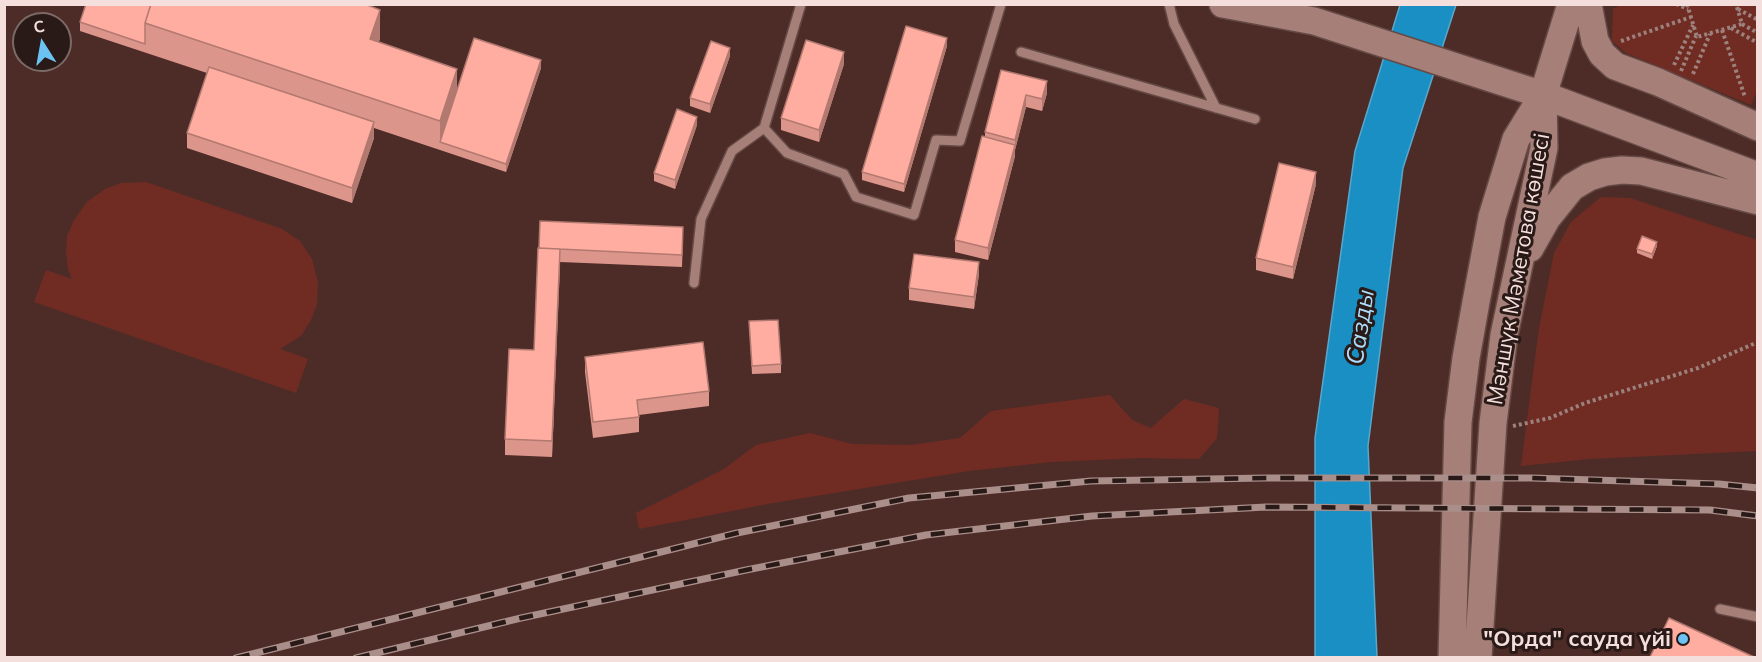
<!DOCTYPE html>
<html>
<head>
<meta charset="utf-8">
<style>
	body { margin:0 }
	#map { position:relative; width:1762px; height:662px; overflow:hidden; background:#4d2c27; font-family:Mulish,sans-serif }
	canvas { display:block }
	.frame { position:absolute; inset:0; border:6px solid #f5dfdc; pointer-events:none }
	.north { position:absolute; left:12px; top:12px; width:60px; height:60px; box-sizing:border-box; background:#291a17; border:2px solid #7b6966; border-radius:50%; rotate:349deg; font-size:16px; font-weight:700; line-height:24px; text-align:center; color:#f5dfdc }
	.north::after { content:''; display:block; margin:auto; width:21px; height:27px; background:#6cc3f3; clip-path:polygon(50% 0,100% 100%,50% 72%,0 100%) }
</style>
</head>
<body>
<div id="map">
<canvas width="1762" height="662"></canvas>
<div class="frame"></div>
<div class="north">С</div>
</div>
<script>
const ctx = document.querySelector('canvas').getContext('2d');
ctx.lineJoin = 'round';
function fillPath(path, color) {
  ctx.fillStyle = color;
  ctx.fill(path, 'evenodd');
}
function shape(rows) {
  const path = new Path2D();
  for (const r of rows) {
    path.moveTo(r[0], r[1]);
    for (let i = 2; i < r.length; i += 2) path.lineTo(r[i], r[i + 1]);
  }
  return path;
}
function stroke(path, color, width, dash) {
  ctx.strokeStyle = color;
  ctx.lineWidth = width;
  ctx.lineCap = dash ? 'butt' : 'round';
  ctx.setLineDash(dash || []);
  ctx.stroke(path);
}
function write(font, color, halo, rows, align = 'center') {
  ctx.font = font + ' Mulish,sans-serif';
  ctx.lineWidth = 6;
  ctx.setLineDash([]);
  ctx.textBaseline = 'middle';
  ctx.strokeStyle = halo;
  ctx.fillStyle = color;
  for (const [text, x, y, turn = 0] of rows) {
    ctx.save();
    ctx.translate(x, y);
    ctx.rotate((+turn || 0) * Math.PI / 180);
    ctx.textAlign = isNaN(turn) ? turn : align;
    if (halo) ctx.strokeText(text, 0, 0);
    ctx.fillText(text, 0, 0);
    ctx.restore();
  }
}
fillPath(shape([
	[1620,5,1757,5,1757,91,1751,105,1626,53,1612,41,1613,9],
	[146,182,282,229,300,241,312,259,318,282,317,304,311,320,301,336,280,349,308,359,296,393,34,302,46,270,72,279,68,269,66,253,67,236,74,220,87,202,105,189,121,183],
	[1601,197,1630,198,1757,240,1757,451,1589,459,1521,466,1539,328,1554,253,1571,222],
	[1110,395,1132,420,1151,428,1184,399,1219,408,1217,438,1199,459,1141,458,1051,462,969,471,773,503,639,529,636,513,724,469,756,445,810,433,852,444,911,445,960,438,991,411]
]), '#702c23');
const water = shape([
	[1400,5,1456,5,1403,168,1368,446,1377,657,1315,658,1315,438,1355,151,1400,5]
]);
fillPath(water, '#198fc4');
stroke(water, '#5ba7cb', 1.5);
const service = shape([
	[1169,4,1174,24,1216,108],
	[1021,52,1255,119],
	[764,128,787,153,844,174,856,197,914,215,936,140,960,141,1001,4],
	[694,283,701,219,732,151,764,128,801,4],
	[1720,609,1758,617]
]);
const secondary = shape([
	[1223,4,1314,21,1543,95,1758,176],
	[1588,4,1595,41,1602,54,1615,66,1658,82,1758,127],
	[1530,248,1547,218,1572,187,1589,177,1605,172,1622,170,1641,171,1758,201],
	[1452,658,1458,422,1466,358,1476,302,1492,217,1516,139,1543,95,1571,4],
	[1478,658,1493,423,1504,335,1544,148,1543,95]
]);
stroke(service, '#654945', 12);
stroke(secondary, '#654945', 30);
stroke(shape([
	[1676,4,1688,9],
	[1687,4,1697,37,1742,24,1736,4],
	[1738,9,1758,20],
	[1742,24,1758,33],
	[1731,28,1758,43],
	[1722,30,1745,97],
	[1621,41,1691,17],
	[1674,65,1693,25],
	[1681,71,1696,36],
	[1693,74,1710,34],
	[1513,426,1550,418,1585,403,1698,368,1758,342]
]), '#9d817d', 4, [3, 3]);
stroke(service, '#a57f78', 9);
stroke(secondary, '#a57f78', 27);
const rail = shape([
	[236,658,737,533,909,498,1091,481,1266,478,1531,478,1719,484,1758,488],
	[356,658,521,618,746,570,926,535,1092,516,1266,507,1710,510,1758,516]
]);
stroke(rail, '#a98e8a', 7);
stroke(rail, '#291a17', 4.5, [14]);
fillPath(shape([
	[86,4,380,39,378,42,457,90,541,68,506,172,374,128,374,138,352,203,187,148,187,133,207,73,80,31,80,22],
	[947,46,904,192,862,180,862,172],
	[730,56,710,113,690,106,690,98],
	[844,64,819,142,781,130,781,118],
	[1001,70,1047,93,1042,111,1026,107,1015,150,1015,156,988,260,955,252,955,240,985,137,985,132],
	[697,125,675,189,654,181,654,173],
	[1316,184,1293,279,1256,270,1256,258],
	[683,239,682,267,560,262,552,457,505,455,505,439,534,350,538,248],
	[1657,246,1652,259,1637,253,1637,249],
	[979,274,974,309,909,300,909,288],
	[749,321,781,364,781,373,752,374],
	[585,357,709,391,709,406,639,415,639,432,593,438,585,372]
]), '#db958a');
fillPath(shape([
	[380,10,380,39,370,68,370,39],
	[947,38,947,46,904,192,904,184],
	[730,48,730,56,710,113,710,104],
	[844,52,844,64,819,142,819,130],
	[541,60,541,68,506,172,506,164],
	[457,69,457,98,440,142,440,121],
	[1047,81,1047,93,1042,111,1042,99],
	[1026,95,1026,107,1015,150,1015,156,988,260,988,248,1015,146,1015,140],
	[697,117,697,125,675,189,675,180],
	[374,122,374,138,352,203,352,188],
	[1316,172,1316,184,1293,279,1293,267],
	[1657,242,1657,246,1652,259,1652,254],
	[560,249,560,265,552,457,552,441],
	[979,262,979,274,974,309,974,297]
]), '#b27970');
const building = shape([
	[86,4,151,4,145,23,145,44,80,22,86,4],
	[151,4,365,4,380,10,370,39,457,69,440,121,145,23,151,4],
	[906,26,947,38,904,184,862,172,906,26],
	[474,38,541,60,506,164,440,142,474,38],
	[806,40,844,52,819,130,781,118,806,40],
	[711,41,730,48,710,104,690,98,711,41],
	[209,67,374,122,352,188,187,133,209,67],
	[1001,70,1047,81,1042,99,1026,95,1015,140,985,132,1001,70],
	[677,109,697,117,675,180,654,173,677,109],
	[982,136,1015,145,988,248,955,240,982,136],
	[1279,163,1316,172,1293,267,1256,258,1279,163],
	[540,221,683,227,682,255,539,248,540,221],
	[1642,236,1657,242,1652,254,1637,249,1642,236],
	[538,248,560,249,552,441,505,439,509,349,534,350,538,248],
	[914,254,979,262,974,297,909,288,914,254],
	[778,320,781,364,752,366,749,321,778,320],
	[703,342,709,391,637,400,639,417,593,422,585,357,703,342],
	[1669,618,1754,657,1650,657,1669,618]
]);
fillPath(building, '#ffada0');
stroke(building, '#b27970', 1.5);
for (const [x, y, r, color] of [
	[1683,639,6,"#6cc3f3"]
]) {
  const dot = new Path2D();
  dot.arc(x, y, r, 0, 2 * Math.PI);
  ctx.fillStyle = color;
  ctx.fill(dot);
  stroke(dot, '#291a17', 2);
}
write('22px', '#f5dfdc', '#291a17', [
	["Мәншүк Мәметова көшесі",1519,269,-80]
]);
write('bold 22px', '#f5dfdc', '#291a17', [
	["\"Орда\" сауда үйі",1671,639]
], 'right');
write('italic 24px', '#afddf9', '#291a17', [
	["Сазды",1361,327,-81]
]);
</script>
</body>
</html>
